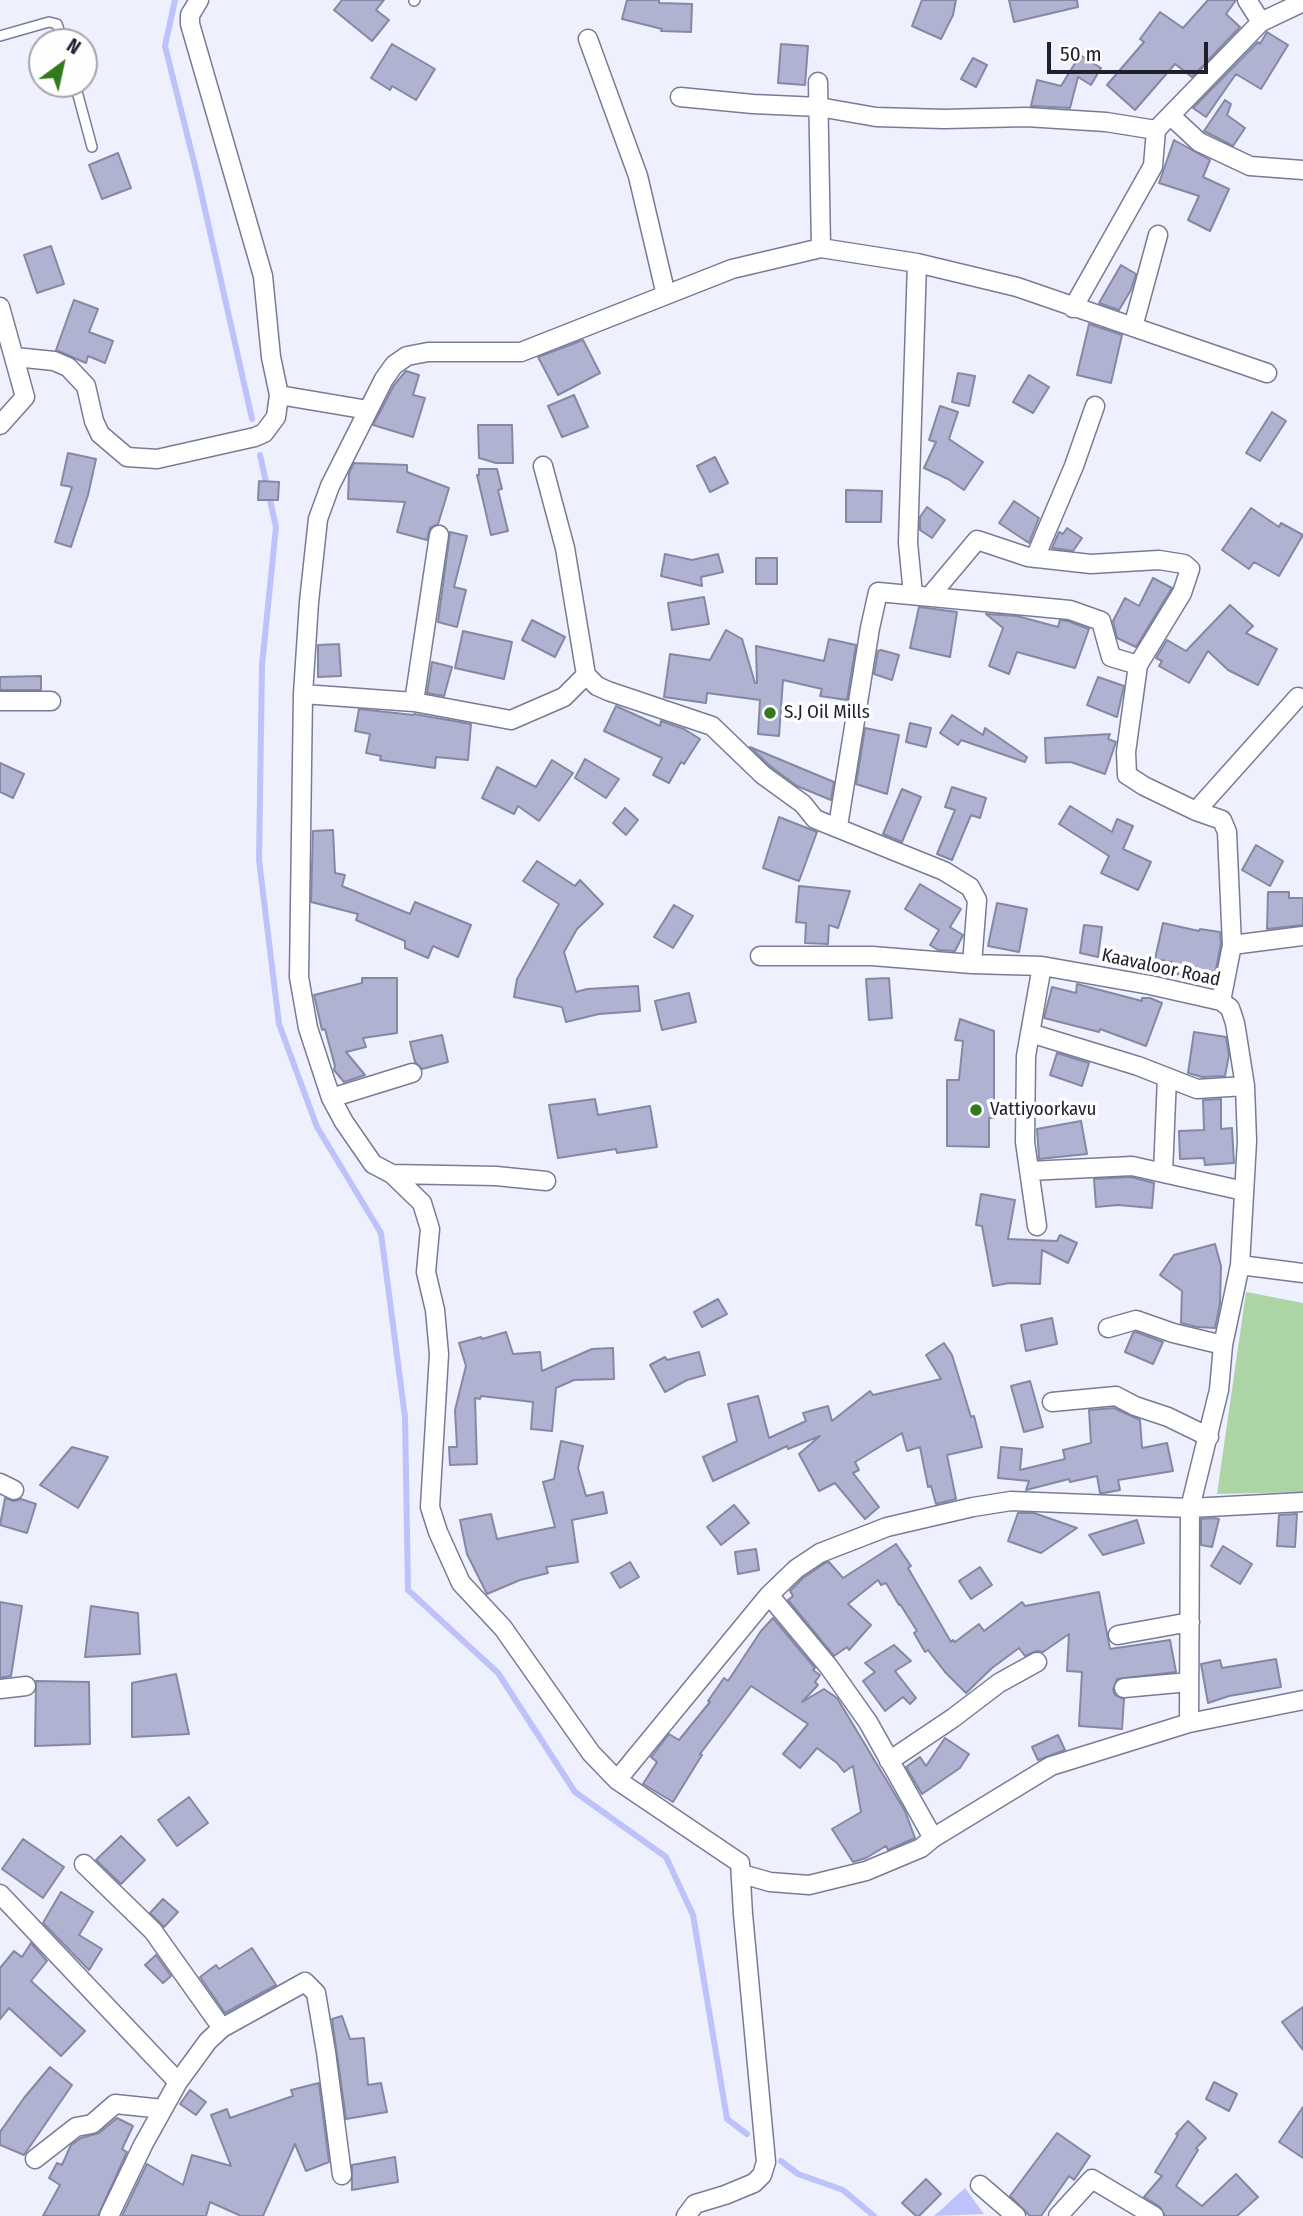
<!DOCTYPE html>
<html>
<head>
<meta charset="utf-8">
<style>
	body { margin:0 }
	#map { position:relative; width:1303px; height:2216px; overflow:hidden; background:#eef0fd; font-family:"Fira Sans Condensed",sans-serif }
	canvas { display:block }
	.north { position:absolute; left:28px; top:28px; width:70px; height:70px; box-sizing:border-box; background:#fefefe; border:2px solid #a5a5aa; border-radius:50%; rotate:33deg; font-size:19px; font-weight:700; line-height:28px; text-align:center; color:#1f202c }
	.north::after { content:''; display:block; margin:auto; width:24px; height:32px; background:#337a1f; clip-path:polygon(50% 0,100% 100%,50% 72%,0 100%) }
	.scale { position:absolute; left:1047px; top:42px; width:161px; height:32px; box-sizing:border-box; border:4px solid #1f202c; border-top:0; padding-left:9px; font-size:21px; line-height:24px; white-space:nowrap; color:#1f202c; -webkit-text-stroke:5px #fefefe; paint-order:stroke }
</style>
</head>
<body>
<div id="map">
<canvas width="1303" height="2216"></canvas>
<div class="north">N</div>
<div class="scale">50 m</div>
</div>
<script>
const ctx = document.querySelector('canvas').getContext('2d');
ctx.lineJoin = 'round';
function fillPath(path, color) {
  ctx.fillStyle = color;
  ctx.fill(path, 'evenodd');
}
function shape(rows) {
  const path = new Path2D();
  for (const r of rows) {
    path.moveTo(r[0], r[1]);
    for (let i = 2; i < r.length; i += 2) path.lineTo(r[i], r[i + 1]);
  }
  return path;
}
function stroke(path, color, width, dash) {
  ctx.strokeStyle = color;
  ctx.lineWidth = width;
  ctx.lineCap = dash ? 'butt' : 'round';
  ctx.setLineDash(dash || []);
  ctx.stroke(path);
}
function write(font, color, halo, rows, align = 'center') {
  ctx.font = font + ' "Fira Sans Condensed",sans-serif';
  ctx.lineWidth = 7;
  ctx.setLineDash([]);
  ctx.textBaseline = 'middle';
  ctx.strokeStyle = halo;
  ctx.fillStyle = color;
  for (const [text, x, y, turn = 0] of rows) {
    ctx.save();
    ctx.translate(x, y);
    ctx.rotate((+turn || 0) * Math.PI / 180);
    ctx.textAlign = isNaN(turn) ? turn : align;
    if (halo) ctx.strokeText(text, 0, 0);
    ctx.fillText(text, 0, 0);
    ctx.restore();
  }
}
fillPath(shape([
	[1246,1292,1303,1303,1303,1492,1217,1494]
]), '#add4a4');
fillPath(shape([
	[965,2188,984,2214,934,2216]
]), '#bec2fa');
stroke(shape([
	[175,0,165,46,197,174,252,419],
	[260,455,276,527,262,665,259,860,279,1024,317,1127,381,1233,405,1417,408,1590,498,1673,575,1792,666,1857,693,1915,727,2119,747,2134],
	[781,2161,798,2174,843,2190,874,2216]
]), '#bec2fa', 6);
const building = shape([
	[342,0,384,0,376,10,389,20,372,41,334,10,342,0],
	[627,0,659,0,659,3,692,4,691,32,661,31,662,29,622,19,627,0],
	[922,0,956,0,953,15,941,39,912,26,922,0],
	[1009,0,1077,0,1078,7,1014,22,1009,0],
	[1208,0,1236,0,1226,14,1240,27,1192,77,1175,64,1135,110,1107,85,1144,42,1140,39,1160,12,1183,28,1208,0],
	[1267,32,1288,45,1261,89,1236,74,1206,117,1193,108,1258,42,1260,44,1267,32],
	[392,44,435,69,416,100,392,86,390,90,371,78,392,44],
	[781,44,808,46,805,85,778,83,781,44],
	[1080,55,1101,68,1091,85,1078,77,1070,108,1031,106,1037,80,1061,86,1080,55],
	[973,58,987,65,976,87,961,79,973,58],
	[1225,100,1231,104,1227,115,1245,128,1233,146,1204,131,1225,100],
	[1174,140,1210,160,1203,177,1229,189,1210,231,1188,220,1199,196,1159,183,1174,140],
	[118,153,131,188,102,199,89,165,118,153],
	[51,246,64,284,37,293,24,255,51,246],
	[1121,265,1136,274,1131,290,1119,310,1099,303,1121,265],
	[74,300,98,309,89,332,113,341,105,363,88,356,86,363,56,350,74,300],
	[1089,324,1122,335,1111,383,1077,375,1089,324],
	[583,340,600,373,558,395,538,357,583,340],
	[406,371,419,375,413,395,425,398,413,437,373,425,394,385,406,371],
	[958,373,975,376,969,406,952,402,958,373],
	[1029,375,1049,387,1033,413,1013,402,1029,375],
	[574,395,588,427,562,437,548,406,574,395],
	[940,406,958,412,949,439,983,462,964,490,948,479,924,468,936,442,929,440,940,406],
	[1272,412,1286,421,1260,461,1246,453,1272,412],
	[478,425,512,425,513,463,496,463,479,458,478,425],
	[68,453,96,459,88,495,71,547,55,542,72,487,61,485,68,453],
	[715,457,728,483,710,492,697,466,715,457],
	[354,463,407,465,407,472,449,488,438,524,430,528,427,540,397,532,405,502,348,499,349,473,354,463],
	[479,469,497,469,502,489,498,490,508,531,491,535,477,475,479,475,479,469],
	[259,481,279,482,278,500,258,500,259,481],
	[846,490,882,491,881,522,846,522,846,490],
	[1014,501,1039,518,1029,543,999,523,1014,501],
	[927,507,945,520,932,538,920,530,920,517,927,507],
	[1251,508,1279,527,1281,523,1303,535,1279,576,1254,562,1249,569,1222,550,1251,508],
	[1067,528,1082,538,1073,551,1052,548,1059,532,1063,534,1067,528],
	[450,532,467,536,454,587,466,590,457,627,438,622,450,532],
	[665,554,692,560,718,554,723,572,701,577,702,586,661,576,665,554],
	[756,558,777,558,777,584,756,584,756,558],
	[1153,578,1172,588,1136,647,1117,638,1113,621,1125,598,1139,606,1153,578],
	[704,597,709,624,672,630,668,603,704,597],
	[1230,605,1253,626,1246,633,1277,649,1258,685,1228,670,1208,651,1189,683,1159,666,1162,661,1156,658,1167,640,1186,651,1230,605],
	[919,607,957,612,950,657,910,648,919,607],
	[986,614,1017,616,1058,627,1060,620,1068,621,1089,629,1075,668,1017,652,1009,674,989,666,1003,628,986,614],
	[532,620,565,637,555,657,522,640,532,620],
	[726,630,742,639,755,683,757,683,756,646,824,661,829,639,856,645,847,700,820,696,822,689,783,680,779,736,758,734,760,700,707,693,706,703,664,697,670,654,710,660,726,630],
	[463,631,512,642,504,679,455,668,463,631],
	[339,644,341,676,318,677,318,645,339,644],
	[881,650,899,655,892,680,874,674,878,651,881,650],
	[432,662,452,667,444,696,427,693,432,662],
	[41,676,41,690,0,690,0,677,41,676],
	[1098,677,1124,686,1117,717,1087,705,1098,677],
	[616,706,660,726,661,721,684,729,700,739,684,764,681,762,669,783,653,775,662,758,604,731,616,706],
	[359,709,413,715,414,714,471,724,468,760,436,757,435,768,380,760,381,756,366,753,370,734,355,731,359,709],
	[952,715,983,735,985,728,1027,757,1025,762,961,740,958,745,940,733,952,715],
	[910,723,931,728,926,747,906,742,910,723],
	[865,728,899,735,887,794,856,784,865,728],
	[1110,734,1108,739,1116,742,1105,774,1071,762,1046,763,1045,738,1110,734],
	[750,747,834,782,831,800,797,786,770,766,750,747],
	[585,759,619,779,606,798,575,778,585,759],
	[552,760,573,773,539,821,518,806,514,814,482,798,497,767,536,787,552,760],
	[0,763,24,774,13,798,0,792,0,763],
	[952,787,986,798,980,818,971,815,952,860,937,854,955,810,945,807,952,787],
	[902,789,921,797,902,842,883,834,902,789],
	[1070,806,1112,832,1117,819,1133,826,1123,849,1151,862,1138,890,1101,873,1109,856,1059,824,1070,806],
	[625,808,638,820,626,835,613,823,625,808],
	[779,817,817,832,799,881,763,868,779,817],
	[333,830,335,873,345,875,342,886,410,914,415,902,471,925,458,957,433,946,428,958,405,948,405,941,356,920,358,914,311,902,313,831,333,830],
	[1256,845,1283,861,1270,886,1242,870,1256,845],
	[537,861,575,886,580,880,603,904,577,929,564,952,576,992,587,989,638,986,640,1011,599,1014,566,1022,562,1007,514,997,517,979,559,904,523,881,537,861],
	[920,884,961,909,950,927,963,935,955,951,938,950,930,945,939,930,905,909,920,884],
	[799,886,850,891,838,928,829,925,828,944,805,943,806,923,796,922,799,886],
	[1268,892,1289,892,1289,898,1303,898,1303,925,1267,929,1268,892],
	[997,903,1027,909,1019,952,988,946,997,903],
	[674,905,693,916,673,948,654,937,674,905],
	[1163,923,1199,931,1200,929,1220,932,1221,944,1214,979,1170,973,1172,962,1155,959,1163,923],
	[1084,925,1102,927,1098,957,1080,953,1084,925],
	[362,978,397,978,397,1033,363,1038,366,1047,346,1052,365,1075,344,1082,334,1070,335,1066,325,1029,322,1030,314,995,362,983,362,978],
	[889,978,892,1018,869,1020,866,979,889,978],
	[1077,984,1142,1001,1142,998,1150,998,1162,1003,1146,1046,1100,1029,1099,1032,1044,1018,1052,987,1076,993,1077,984],
	[689,993,696,1022,662,1030,655,1001,689,993],
	[960,1019,994,1031,994,1118,989,1118,989,1147,947,1146,947,1080,959,1080,963,1041,955,1040,960,1019],
	[1194,1032,1226,1037,1229,1055,1225,1076,1202,1077,1188,1073,1194,1032],
	[442,1035,448,1062,422,1069,415,1062,410,1042,442,1035],
	[1057,1053,1089,1063,1082,1086,1050,1075,1057,1053],
	[595,1099,598,1115,650,1106,657,1147,617,1153,616,1149,558,1158,549,1105,595,1099],
	[1221,1099,1221,1129,1232,1128,1234,1163,1205,1165,1204,1158,1180,1159,1179,1131,1204,1130,1203,1100,1221,1099],
	[1081,1121,1087,1154,1039,1159,1037,1129,1081,1121],
	[1131,1177,1154,1183,1152,1208,1118,1205,1096,1207,1094,1179,1131,1177],
	[981,1194,1015,1200,1008,1239,1057,1241,1060,1235,1077,1243,1068,1263,1042,1250,1040,1284,1009,1283,993,1286,982,1226,976,1225,981,1194],
	[1215,1244,1221,1266,1220,1304,1215,1328,1197,1327,1181,1323,1182,1291,1160,1275,1174,1255,1215,1244],
	[718,1299,727,1314,702,1327,694,1312,718,1299],
	[1052,1318,1057,1344,1026,1351,1021,1325,1052,1318],
	[506,1332,513,1354,540,1352,542,1371,592,1349,613,1348,614,1379,574,1380,556,1388,552,1431,531,1429,533,1402,481,1396,480,1399,475,1398,477,1464,450,1465,449,1447,457,1447,455,1410,466,1366,459,1343,481,1337,482,1339,506,1332],
	[1136,1332,1163,1342,1153,1364,1125,1352,1133,1333,1136,1332],
	[944,1343,952,1355,971,1417,974,1416,982,1447,947,1455,956,1499,936,1504,931,1486,928,1487,920,1447,907,1451,902,1433,855,1462,859,1470,853,1473,879,1507,865,1519,835,1483,819,1491,799,1454,820,1436,788,1449,787,1446,713,1481,703,1457,737,1441,728,1404,758,1396,769,1438,806,1421,803,1413,828,1406,832,1421,870,1391,873,1395,941,1379,926,1355,944,1343],
	[699,1352,705,1375,687,1380,665,1392,650,1365,665,1357,667,1360,699,1352],
	[1030,1381,1043,1427,1024,1432,1011,1386,1030,1381],
	[1114,1408,1140,1420,1142,1448,1167,1443,1173,1471,1118,1480,1120,1490,1104,1493,1100,1493,1097,1476,1070,1482,1069,1479,1026,1490,1029,1481,998,1478,1001,1447,1022,1449,1020,1470,1065,1459,1063,1450,1091,1443,1089,1410,1114,1408],
	[561,1441,583,1446,578,1468,586,1496,603,1492,607,1513,572,1520,578,1562,546,1567,548,1573,520,1580,487,1594,467,1554,460,1520,491,1514,497,1539,555,1527,543,1482,554,1479,561,1441],
	[72,1447,108,1457,78,1508,40,1485,72,1447],
	[5,1498,14,1501,21,1499,36,1504,27,1533,0,1525,5,1498],
	[734,1505,749,1523,721,1545,707,1527,734,1505],
	[1018,1513,1034,1513,1077,1528,1041,1553,1008,1541,1018,1513],
	[1297,1514,1295,1547,1277,1546,1279,1515,1297,1514],
	[1214,1518,1219,1519,1212,1547,1201,1545,1201,1519,1214,1518],
	[1137,1520,1144,1543,1103,1555,1089,1535,1137,1520],
	[896,1544,911,1566,908,1568,951,1642,953,1640,955,1642,979,1624,984,1631,1022,1602,1025,1606,1099,1592,1110,1649,1170,1640,1176,1672,1117,1679,1113,1690,1115,1695,1124,1699,1122,1729,1079,1726,1082,1672,1067,1671,1069,1634,1043,1652,1037,1651,1025,1656,1019,1648,992,1668,966,1693,945,1672,928,1650,925,1652,914,1633,917,1631,900,1604,899,1605,886,1583,881,1585,878,1580,848,1604,871,1625,849,1650,847,1647,834,1656,788,1600,793,1596,790,1591,803,1578,825,1563,829,1562,843,1578,896,1544],
	[1223,1546,1252,1564,1240,1584,1211,1566,1223,1546],
	[756,1549,759,1570,738,1574,735,1552,756,1549],
	[630,1562,639,1577,620,1588,611,1573,630,1562],
	[980,1567,992,1585,971,1599,959,1581,980,1567],
	[0,1602,22,1606,11,1676,0,1678,0,1602],
	[91,1606,138,1613,140,1654,85,1657,91,1606],
	[773,1618,815,1668,813,1670,820,1675,815,1682,818,1685,802,1702,824,1689,837,1698,905,1811,915,1838,888,1850,886,1846,866,1858,853,1862,832,1829,861,1812,853,1766,844,1772,837,1763,817,1748,800,1768,783,1754,808,1724,751,1686,700,1754,702,1755,673,1802,643,1784,657,1762,651,1757,652,1756,669,1734,679,1740,710,1702,708,1701,724,1678,728,1681,761,1631,773,1618],
	[894,1645,911,1661,895,1671,916,1698,910,1704,903,1697,885,1711,863,1681,875,1672,865,1663,894,1645],
	[1276,1659,1281,1687,1229,1696,1208,1703,1201,1664,1220,1660,1222,1668,1276,1659],
	[176,1674,189,1734,132,1737,132,1683,176,1674],
	[36,1681,89,1682,90,1744,35,1746,36,1681],
	[1058,1735,1065,1750,1038,1760,1032,1747,1058,1735],
	[945,1738,969,1754,960,1768,922,1794,906,1767,920,1757,926,1766,945,1738],
	[189,1797,208,1823,177,1846,158,1820,189,1797],
	[121,1836,145,1860,121,1884,96,1860,121,1836],
	[23,1839,64,1867,43,1898,2,1869,23,1839],
	[61,1892,93,1912,79,1935,102,1949,89,1970,43,1923,61,1892],
	[163,1899,178,1912,164,1927,150,1913,163,1899],
	[31,1943,47,1961,31,1981,85,2031,61,2056,9,2008,0,2019,0,1968,14,1951,22,1957,31,1943],
	[252,1948,276,1985,225,2013,200,1977,216,1965,219,1969,252,1948],
	[156,1955,171,1976,163,1983,145,1965,156,1955],
	[1303,2007,1303,2050,1282,2022,1303,2007],
	[342,2016,350,2039,364,2038,368,2085,381,2083,387,2112,346,2119,332,2019,342,2016],
	[50,2067,72,2085,24,2155,0,2145,0,2132,24,2098,50,2067],
	[1214,2082,1237,2094,1229,2111,1206,2099,1214,2082],
	[319,2083,329,2162,306,2171,295,2144,263,2216,241,2216,210,2202,206,2216,122,2216,147,2164,183,2185,192,2155,231,2166,211,2115,227,2109,230,2118,293,2096,291,2090,319,2083],
	[190,2090,206,2102,196,2115,180,2104,190,2090],
	[1303,2107,1303,2158,1279,2142,1303,2107],
	[117,2118,133,2126,122,2149,127,2152,98,2216,43,2216,60,2185,49,2178,57,2163,62,2165,71,2145,81,2138,99,2133,117,2118],
	[1188,2121,1206,2138,1196,2148,1198,2150,1176,2186,1202,2206,1236,2174,1258,2197,1237,2216,1165,2216,1160,2207,1144,2197,1162,2176,1155,2172,1178,2135,1176,2134,1188,2121],
	[1057,2133,1090,2156,1074,2180,1069,2176,1041,2216,1030,2216,1010,2196,1057,2133],
	[395,2157,398,2182,352,2190,352,2165,395,2157],
	[926,2179,941,2194,919,2216,916,2216,902,2203,926,2179]
]);
fillPath(building, '#afb2d0');
stroke(building, '#8588a4', 2);
const service = shape([
	[414,1,415,0],
	[0,36,49,22,57,24,63,42],
	[75,84,92,147]
]);
const minor = shape([
	[1247,0,1261,22],
	[588,39,638,176,666,295],
	[818,82,821,248],
	[680,97,753,104,819,107,876,117,944,119,1026,117,1106,122,1156,130],
	[1171,116,1199,142,1250,166,1303,170],
	[0,307,25,397,0,425],
	[1073,308,1153,166,1156,130,1261,22,1303,2],
	[1133,327,1158,235],
	[15,357,54,361,68,367,86,386,94,421,100,434,127,457,157,459,255,437,264,433,276,417,279,395,271,357,263,276,190,24,190,15,199,0],
	[279,395,368,410],
	[543,466,565,548,586,675,597,686,608,691,712,726,763,775,803,804,815,819,944,871,970,887,977,900,972,964],
	[1035,558,1074,466,1095,406],
	[913,594,908,543,917,263],
	[930,596,977,540,1028,557,1091,564,1159,560,1184,564,1190,569,1182,593,1138,665],
	[303,694,414,702,511,720,564,697,586,675],
	[0,701,51,701],
	[414,702,439,535],
	[1196,811,1298,697],
	[838,826,870,628,878,592,1070,610,1101,621,1111,657,1138,665,1126,752,1127,775,1144,786,1196,811,1222,820,1227,832,1232,945,1221,1001],
	[1232,945,1303,936],
	[760,956,872,956,972,964,1042,966,1150,985,1221,1001,1230,1008,1235,1023,1245,1086,1247,1141,1240,1265,1303,1273],
	[1030,1033,1138,1066,1197,1089,1245,1086],
	[331,1098,412,1073],
	[1029,1171,1132,1166,1244,1191],
	[1163,1173,1167,1077],
	[392,1174,496,1176,546,1181],
	[1037,1226,1025,1142,1026,1056,1042,966],
	[1108,1328,1136,1320,1173,1333,1223,1345],
	[1052,1402,1116,1396,1135,1406,1168,1417,1209,1437],
	[0,1483,14,1490],
	[769,1595,796,1569,820,1553,887,1527,973,1507,1011,1501,1190,1508,1303,1502],
	[1118,1635,1190,1622],
	[1124,1688,1189,1682],
	[0,1689,26,1686],
	[1189,1723,1190,1508,1219,1390,1223,1345,1240,1265],
	[889,1761,953,1718,999,1683,1037,1662],
	[617,1780,769,1595,829,1667,868,1722,933,1838],
	[84,1864,153,1931,222,2028],
	[742,1874,770,1882,809,1885,866,1871,921,1848,933,1838,1051,1766,1189,1723,1303,1700],
	[0,1894,178,2082],
	[35,2159,76,2127,92,2124,115,2104,163,2109],
	[980,2185,1016,2216],
	[109,2216,143,2145,178,2082,208,2041,222,2028,305,1982,316,1993,326,2052,342,2175],
	[686,2216,695,2204,725,2195,754,2183,762,2175,766,2162,743,1914,740,1863,617,1780,591,1753,503,1628,461,1583,438,1532,430,1507,439,1354,435,1310,426,1272,430,1229,422,1203,392,1174,373,1164,344,1122,331,1098,308,1028,299,977,303,694,309,602,318,519,330,486,384,379,394,365,407,356,428,352,521,352,732,269,821,248,917,263,1017,287,1267,373],
	[1058,2216,1092,2179,1154,2216]
]);
stroke(service, '#787b97', 12);
stroke(minor, '#787b97', 21);
stroke(service, '#fff', 9);
stroke(minor, '#fff', 18);
for (const [x, y, r, color] of [
	[770,713,7,"#337a1f"],
	[976,1110,7,"#337a1f"]
]) {
  const dot = new Path2D();
  dot.arc(x, y, r, 0, 2 * Math.PI);
  ctx.fillStyle = color;
  ctx.fill(dot);
  stroke(dot, '#fefefe', 2.5);
}
write('19px', '#1f202c', '#fefefe', [
	["S.J Oil Mills",784,713],
	["Vattiyoorkavu",990,1110]
], 'left');
write('19px', '#1f202c', '#fefefe', [
	["Kaavaloor Road",1161,968,12]
]);
</script>
</body>
</html>
